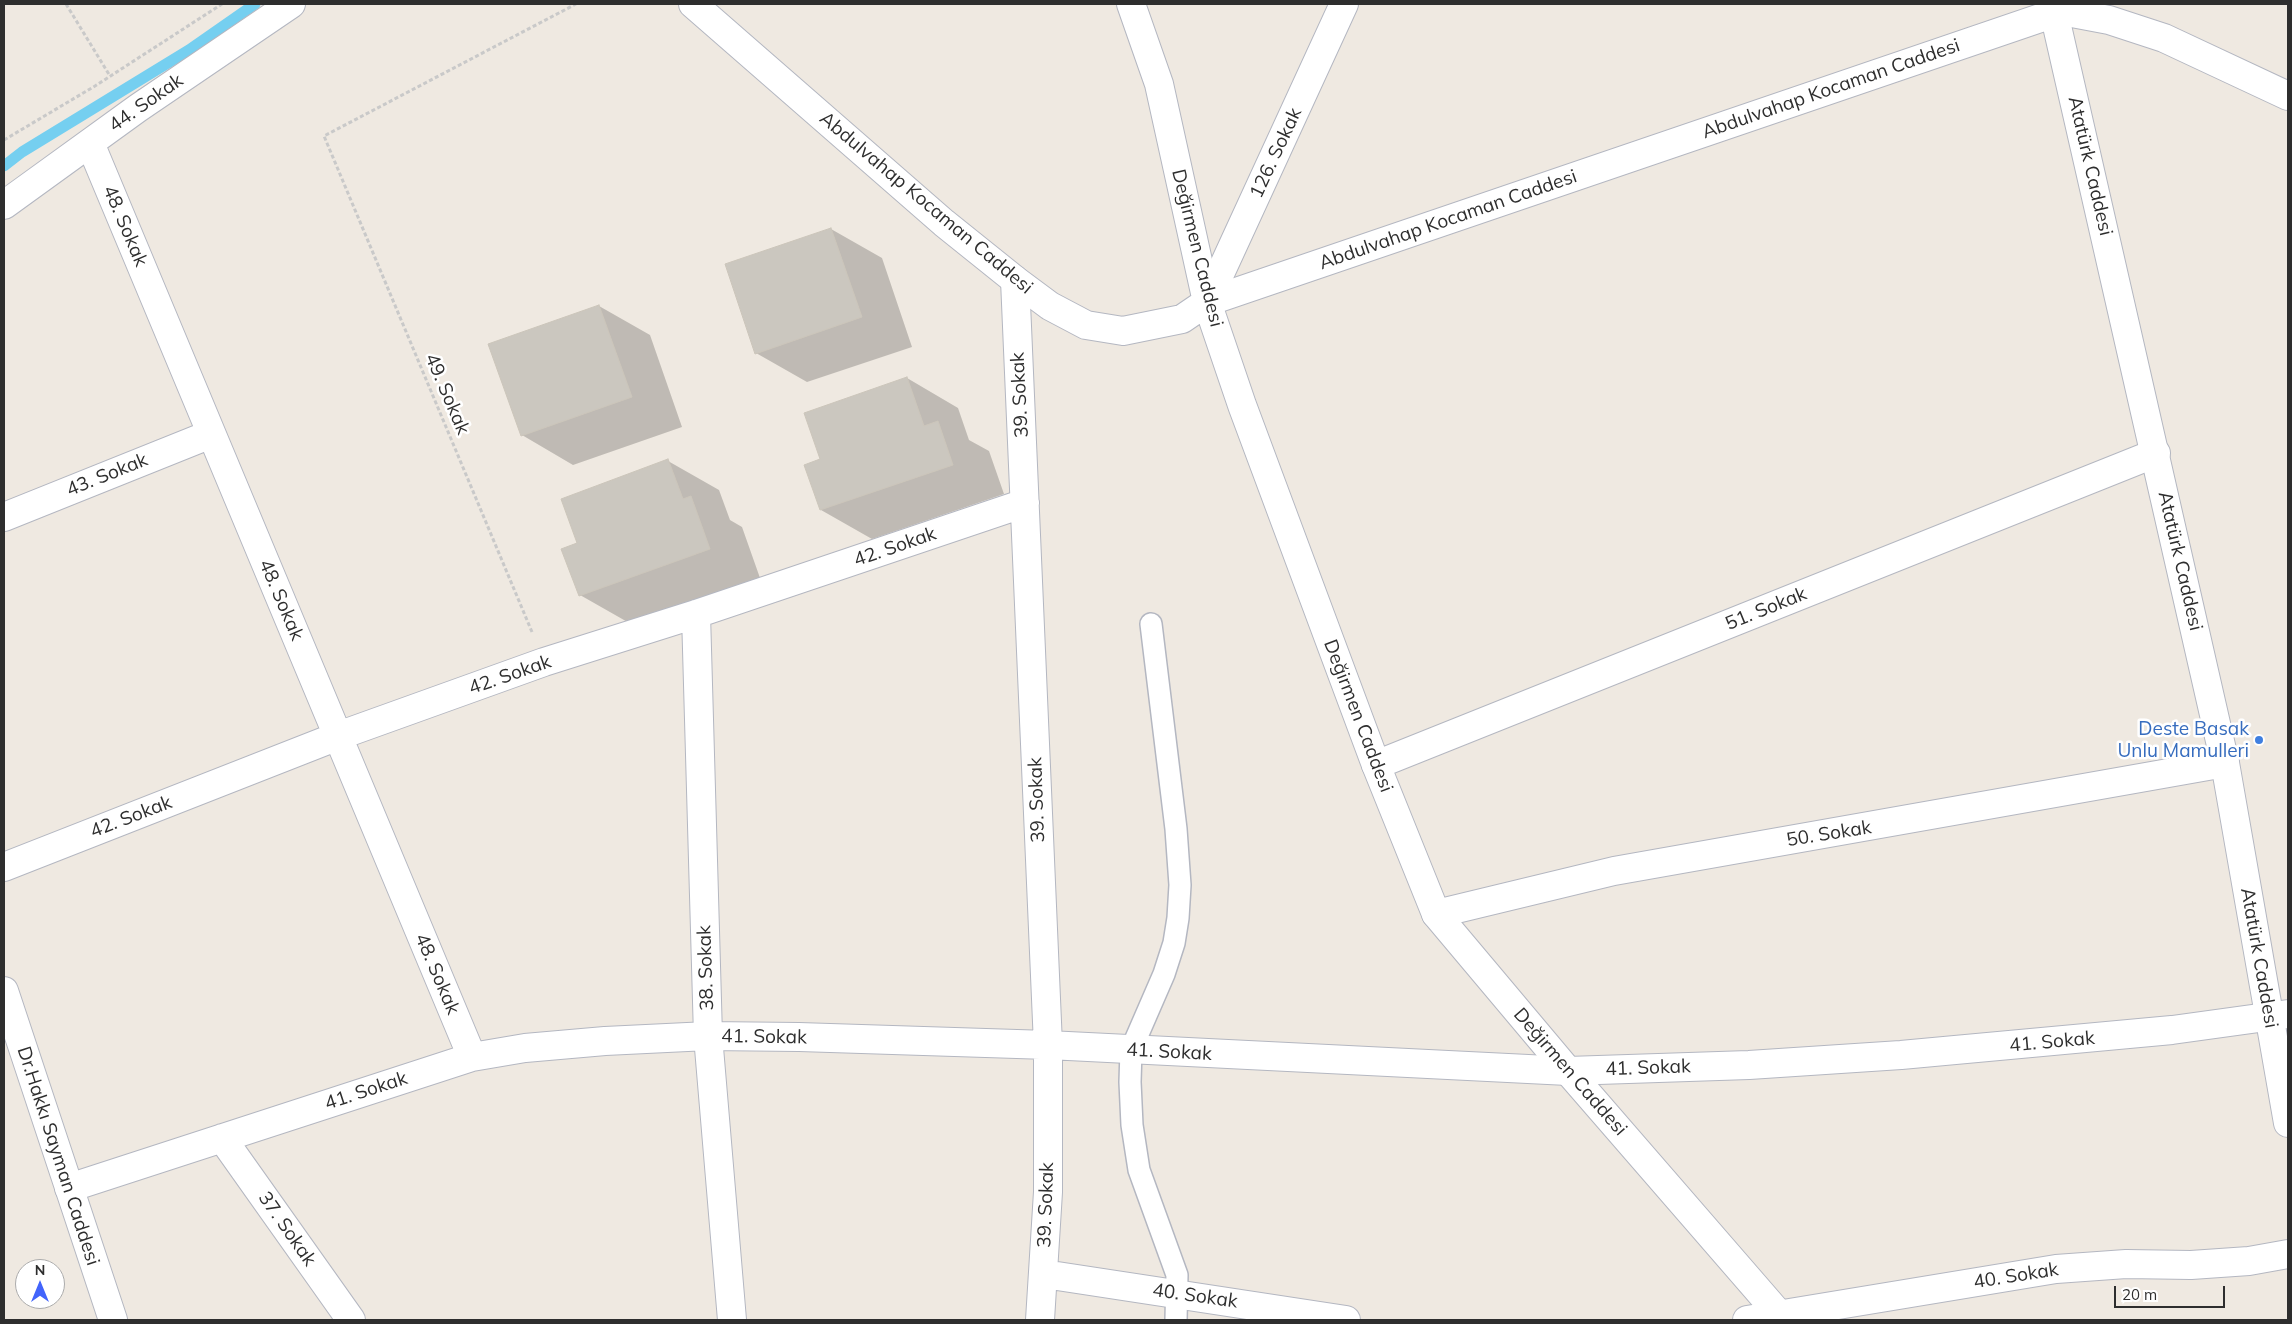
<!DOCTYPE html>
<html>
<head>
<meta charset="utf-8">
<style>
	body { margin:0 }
	#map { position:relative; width:2292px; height:1324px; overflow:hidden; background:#efe9e1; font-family:Mulish,sans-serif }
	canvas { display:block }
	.frame { position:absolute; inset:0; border:5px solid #2e2e2e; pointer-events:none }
	.north { position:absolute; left:15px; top:1259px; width:50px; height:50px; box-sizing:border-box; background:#fff; border:1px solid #ababab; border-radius:50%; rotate:0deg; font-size:14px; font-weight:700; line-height:20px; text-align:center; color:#2e2e2e }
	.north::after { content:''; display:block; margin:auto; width:18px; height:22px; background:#4264fb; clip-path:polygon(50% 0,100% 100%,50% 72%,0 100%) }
	.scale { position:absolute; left:2114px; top:1286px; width:111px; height:22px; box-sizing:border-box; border:2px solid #2e2e2e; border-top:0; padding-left:6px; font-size:15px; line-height:18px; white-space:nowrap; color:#2e2e2e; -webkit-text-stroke:4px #fff; paint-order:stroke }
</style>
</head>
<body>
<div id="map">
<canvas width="2292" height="1324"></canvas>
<div class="frame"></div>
<div class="north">N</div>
<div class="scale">20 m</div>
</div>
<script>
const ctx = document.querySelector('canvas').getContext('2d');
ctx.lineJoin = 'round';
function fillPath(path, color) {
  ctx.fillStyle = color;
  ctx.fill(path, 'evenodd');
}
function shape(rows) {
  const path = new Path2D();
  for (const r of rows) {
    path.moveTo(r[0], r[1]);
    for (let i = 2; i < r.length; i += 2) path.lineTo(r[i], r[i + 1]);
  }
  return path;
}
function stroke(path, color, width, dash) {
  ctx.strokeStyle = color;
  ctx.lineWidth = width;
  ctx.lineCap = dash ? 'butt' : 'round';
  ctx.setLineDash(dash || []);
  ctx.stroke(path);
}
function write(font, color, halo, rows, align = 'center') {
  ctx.font = font + ' Mulish,sans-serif';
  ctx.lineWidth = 5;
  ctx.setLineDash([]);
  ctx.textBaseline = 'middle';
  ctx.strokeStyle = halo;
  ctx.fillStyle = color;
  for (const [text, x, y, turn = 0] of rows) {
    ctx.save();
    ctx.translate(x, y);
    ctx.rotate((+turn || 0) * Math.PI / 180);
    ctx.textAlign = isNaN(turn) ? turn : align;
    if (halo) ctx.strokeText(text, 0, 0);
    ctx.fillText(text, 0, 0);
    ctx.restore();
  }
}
fillPath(shape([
	[831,229,882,258,912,347,807,382,756,353],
	[599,306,650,335,682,427,573,465,522,435],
	[907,378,958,408,969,440,989,451,1004,494,872,539,821,510,822,460],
	[668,461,719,490,730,520,742,527,760,578,631,624,580,595,578,544]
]), '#0003');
stroke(shape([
	[4,166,22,152,189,50,255,4]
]), '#75cff0', 11);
const building = shape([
	[831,228,862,317,755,354,725,264,831,228],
	[599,305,632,397,521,436,488,344,599,305],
	[907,377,924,426,938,421,953,465,820,510,804,465,820,459,804,413,907,377],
	[668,459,683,499,691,496,710,549,579,596,561,549,577,543,561,499,668,459]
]);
fillPath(building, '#cbc7bf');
stroke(building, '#cbc5ba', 1);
const service = shape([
	[1151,624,1176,829,1180,885,1178,918,1174,943,1164,974,1131,1050,1130,1082,1132,1125,1139,1170,1177,1275,1176,1320]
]);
const minor = shape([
	[90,143,472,1057],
	[4,205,138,108,291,4],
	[1015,280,1048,1045,1048,1192,1040,1320],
	[1207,302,1344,4],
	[4,517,211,434],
	[696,614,708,1036,732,1320],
	[1376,765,2156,453],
	[4,867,338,736,544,662,696,614,1025,503],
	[1436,914,1614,871,2225,763],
	[222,1138,351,1320],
	[69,1188,472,1057,525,1048,605,1041,708,1036,799,1037,1048,1045,1568,1071,1749,1065,1901,1055,2172,1030,2288,1014],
	[1044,1274,1346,1320],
	[1747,1320,2056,1269,2126,1264,2191,1265,2249,1261,2288,1254]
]);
const tertiary = shape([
	[693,4,944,223,1015,280,1050,306,1086,325,1123,331,1182,319,1207,302,2055,13,2072,13,2109,20,2164,38,2288,96],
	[1131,4,1159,84,1207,302,1242,405,1376,765,1436,914,1568,1071,1784,1320],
	[2052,4,2225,763,2288,1123],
	[4,991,113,1320]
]);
stroke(service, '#b4b7c1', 24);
stroke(minor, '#b4b7c1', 30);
stroke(tertiary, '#b4b7c1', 30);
stroke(shape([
	[66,4,110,76],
	[4,140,95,86,222,4],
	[532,632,324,136,576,4]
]), '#c9c9c9', 3, [4, 2.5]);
stroke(service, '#fff', 21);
stroke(minor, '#fff', 28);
stroke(tertiary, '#fff', 28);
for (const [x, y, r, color] of [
	[2259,740,5,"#3f7fe0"]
]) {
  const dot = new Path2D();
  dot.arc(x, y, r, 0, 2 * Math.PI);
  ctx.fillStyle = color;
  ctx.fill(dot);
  stroke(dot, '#fff', 2);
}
write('19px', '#2e2e2e', '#fff', [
	["Abdulvahap Kocaman Caddesi",1831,89,-19],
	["44. Sokak",146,103,-35],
	["126. Sokak",1276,153,-65],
	["Atatürk Caddesi",2090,166,77],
	["Abdulvahap Kocaman Caddesi",926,203,40],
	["Abdulvahap Kocaman Caddesi",1448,220,-19],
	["48. Sokak",125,226,67],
	["Değirmen Caddesi",1197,248,76],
	["49. Sokak",447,394,67],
	["39. Sokak",1020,395,-93],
	["43. Sokak",107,475,-22],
	["42. Sokak",895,547,-19],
	["Atatürk Caddesi",2180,561,77],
	["48. Sokak",281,600,67],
	["51. Sokak",1766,609,-22],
	["42. Sokak",510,675,-19],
	["Değirmen Caddesi",1358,716,69],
	["39. Sokak",1037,800,-92],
	["42. Sokak",131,817,-21],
	["50. Sokak",1829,834,-9],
	["Atatürk Caddesi",2259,958,80],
	["38. Sokak",706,968,-92],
	["48. Sokak",437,974,67],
	["41. Sokak",764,1037,1],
	["41. Sokak",2052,1042,-5],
	["41. Sokak",1169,1052,3],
	["41. Sokak",1648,1068,-2],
	["Değirmen Caddesi",1570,1072,49],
	["41. Sokak",366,1091,-18],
	["Dr.Hakkı Sayman Caddesi",58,1156,72],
	["39. Sokak",1046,1205,-88],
	["37. Sokak",287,1229,55],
	["40. Sokak",2016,1276,-9],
	["40. Sokak",1195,1296,8]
]);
write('19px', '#366cbe', '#fff', [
	["Deste Basak",2249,729],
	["Unlu Mamulleri",2249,751]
], 'right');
</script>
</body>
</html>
